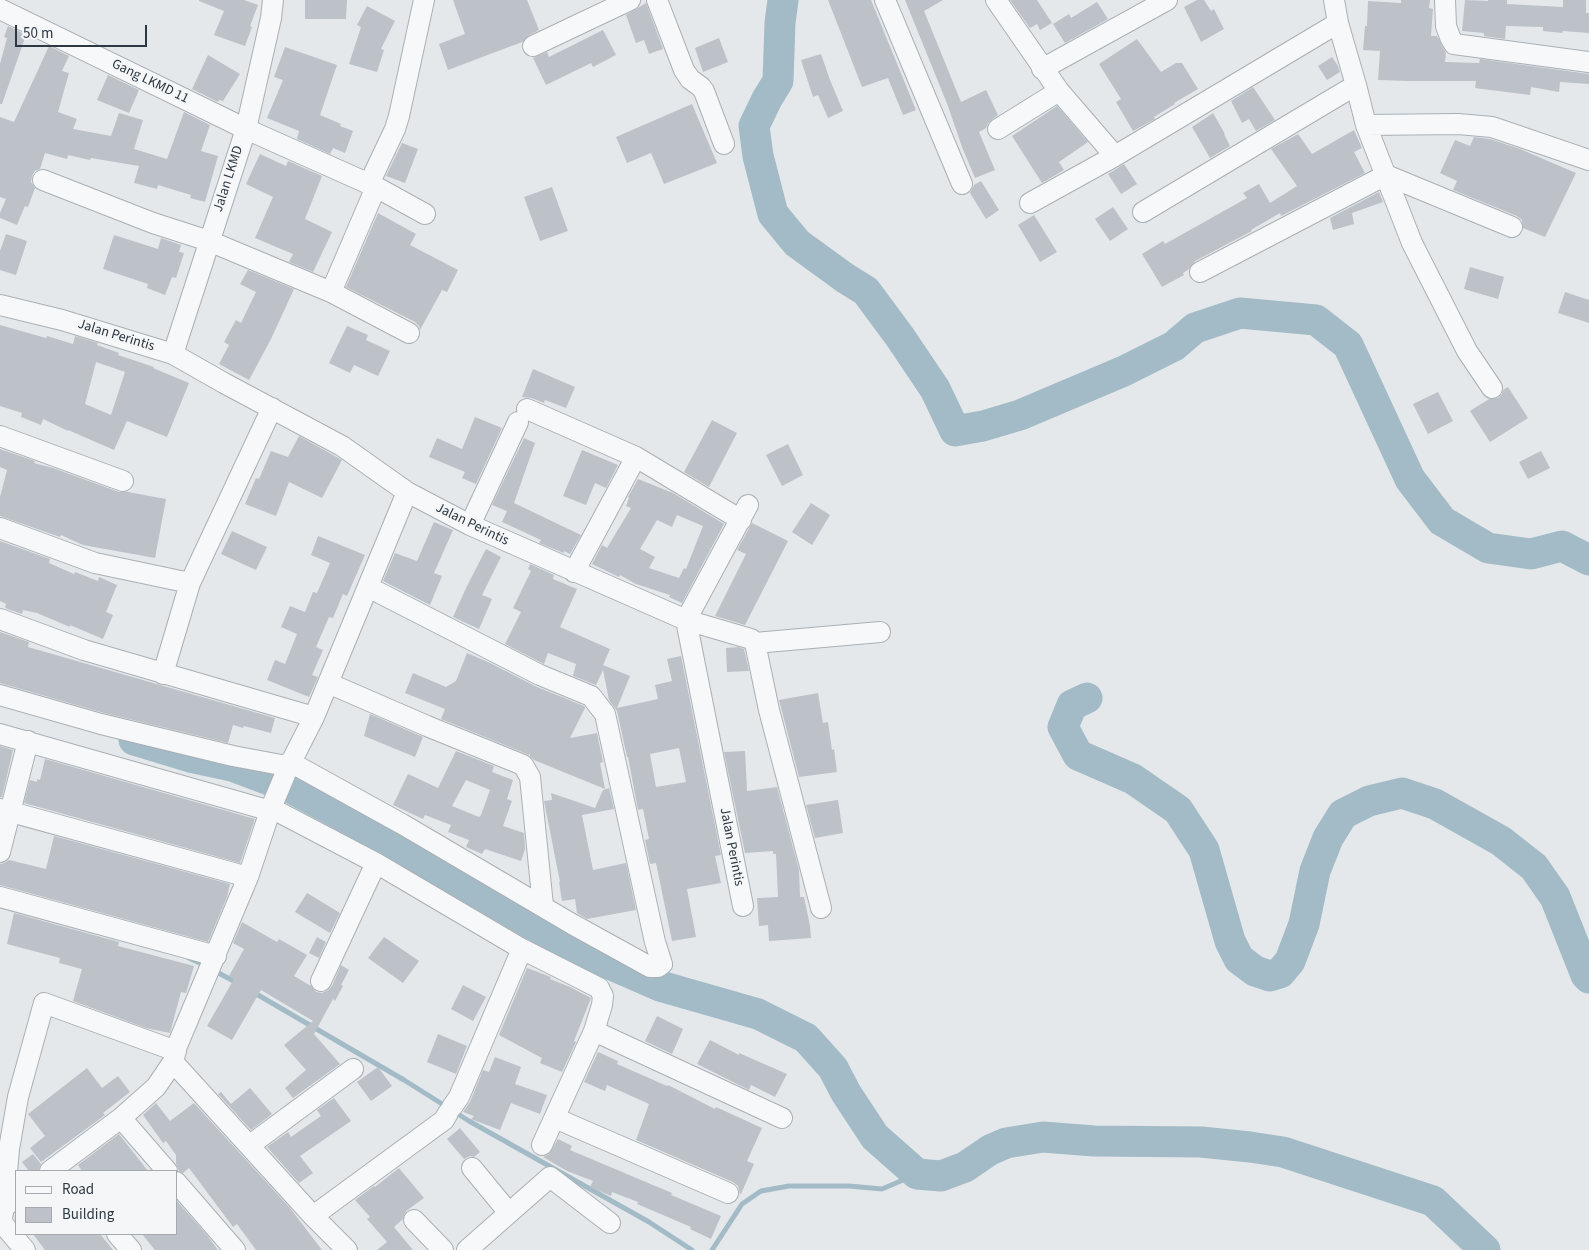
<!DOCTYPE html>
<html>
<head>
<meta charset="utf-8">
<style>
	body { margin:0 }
	#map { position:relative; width:1589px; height:1250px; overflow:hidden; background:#e4e8eb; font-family:"Source Sans 3",sans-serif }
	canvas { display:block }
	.legend { position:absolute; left:15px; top:1170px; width:162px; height:65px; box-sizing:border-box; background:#f4f6f8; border:1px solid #a4aaaf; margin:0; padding:6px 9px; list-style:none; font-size:15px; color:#2d3842 }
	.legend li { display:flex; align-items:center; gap:10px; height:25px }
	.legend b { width:25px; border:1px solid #a4aaaf }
	.scale { position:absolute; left:15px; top:25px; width:132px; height:22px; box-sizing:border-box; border:2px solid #2d3842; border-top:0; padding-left:6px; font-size:15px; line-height:18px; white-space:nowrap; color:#2d3842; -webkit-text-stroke:4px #f4f6f8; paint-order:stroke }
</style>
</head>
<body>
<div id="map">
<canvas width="1589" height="1250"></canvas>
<ul class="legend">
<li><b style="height:6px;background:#f7f8f9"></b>Road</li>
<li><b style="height:14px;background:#bcc2c7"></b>Building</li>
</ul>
<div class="scale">50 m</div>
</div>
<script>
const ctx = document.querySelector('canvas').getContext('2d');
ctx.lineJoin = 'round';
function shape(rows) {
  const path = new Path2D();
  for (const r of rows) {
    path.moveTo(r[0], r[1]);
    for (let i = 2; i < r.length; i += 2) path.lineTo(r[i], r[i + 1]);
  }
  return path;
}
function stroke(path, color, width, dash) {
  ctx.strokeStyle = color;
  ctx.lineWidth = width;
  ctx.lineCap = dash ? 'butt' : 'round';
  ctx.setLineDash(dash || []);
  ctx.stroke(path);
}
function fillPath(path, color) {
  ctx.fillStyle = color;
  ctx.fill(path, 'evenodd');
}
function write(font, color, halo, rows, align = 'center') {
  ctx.font = font + ' "Source Sans 3",sans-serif';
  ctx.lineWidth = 4.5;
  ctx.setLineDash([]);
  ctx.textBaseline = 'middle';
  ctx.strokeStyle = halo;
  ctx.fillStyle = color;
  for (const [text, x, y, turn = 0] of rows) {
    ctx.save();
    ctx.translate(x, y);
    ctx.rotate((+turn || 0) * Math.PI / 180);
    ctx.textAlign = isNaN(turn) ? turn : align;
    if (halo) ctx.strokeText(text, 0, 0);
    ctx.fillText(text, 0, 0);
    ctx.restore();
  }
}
stroke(shape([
	[189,958,206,966],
	[213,970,239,984],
	[253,992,404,1080,469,1121,649,1222,692,1250],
	[712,1250,742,1204,761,1191,789,1186,849,1186,882,1189,917,1174]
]), '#a3bbc7', 5);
stroke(shape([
	[783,0,780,23,778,81,767,99,754,126,758,156,773,214,797,243,845,278,866,291,900,337,935,389,955,431,983,426,1020,415,1124,371,1174,346,1195,328,1240,313,1316,320,1348,345,1410,479,1442,521,1488,548,1531,554,1562,546,1589,560],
	[1087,698,1072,705,1063,727,1078,755,1133,779,1178,810,1204,850,1230,941,1239,959,1255,971,1270,976,1280,973,1290,961,1304,924,1315,871,1328,838,1343,814,1369,801,1402,793,1435,804,1501,841,1534,867,1555,897,1586,975,1589,978],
	[134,740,190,757,232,766,293,789,373,832,573,948,660,986,758,1014,806,1038,833,1068,846,1093,875,1137,917,1174,941,1176,965,1167,990,1150,1006,1143,1043,1137,1094,1141,1201,1142,1250,1147,1283,1152,1433,1201,1485,1250]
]), '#a3bbc7', 31);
fillPath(shape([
	[199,0,244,0,258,5,250,26,252,27,245,46,214,35,224,11,199,1],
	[305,0,347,0,346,19,305,19],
	[453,0,527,0,539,30,528,36,522,42,448,70,439,44,465,34],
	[828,0,871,0,916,110,903,115,888,78,862,87],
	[905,0,943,0,924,11,961,102,986,90,998,115,988,123,986,128,979,132,995,170,975,178,962,147,948,106],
	[1010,0,1037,0,1052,23,1040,30,1037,24,1030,28],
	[1197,0,1204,0,1211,11,1214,9,1224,29,1201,42,1184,7],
	[1401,0,1430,0,1429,8,1433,9,1431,36,1437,36,1446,53,1445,62,1479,63,1480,59,1589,74,1589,84,1560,82,1559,92,1531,87,1530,95,1475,88,1476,81,1408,81,1378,80,1380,51,1363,50,1365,26,1367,26,1368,1,1401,3],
	[1465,0,1488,1,1488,0,1507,0,1507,4,1563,7,1563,0,1586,0,1586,13,1589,13,1589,33,1563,31,1562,33,1543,31,1543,27,1506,26,1505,39,1484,36,1484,33,1462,31],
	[1097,2,1108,19,1065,43,1053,24,1069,14,1071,18],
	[646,3,663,49,649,54,644,40,636,43,626,15],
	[367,6,395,21,381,49,384,50,377,72,349,64,361,27,357,25],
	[8,26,26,35,2,104,0,104,0,64,7,38,4,37],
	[603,30,616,55,593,67,591,63,546,85,533,58,547,52,549,57],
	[719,38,728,62,703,72,695,48],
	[1137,39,1161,72,1176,63,1182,63,1198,89,1174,103,1175,104,1154,117,1155,119,1133,131,1116,102,1121,99,1099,64],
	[49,46,69,56,62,71,69,73,58,112,77,119,73,129,111,136,119,113,143,120,134,149,167,159,184,112,210,125,201,151,218,156,205,202,190,198,191,195,158,185,157,189,134,183,139,166,91,158,90,160,68,155,67,159,45,153,40,169,35,171,32,176,31,182,35,188,28,207,25,206,17,225,0,218,0,213,6,199,0,197,0,117,14,122],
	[285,47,337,65,320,115,341,124,340,126,353,131,345,153,333,148,330,154,297,139,299,131,267,118,283,80,274,77],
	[821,54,830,80,843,111,828,118,818,95,813,97,801,60],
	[208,55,240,74,223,101,219,100,218,102,192,89],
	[1332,57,1338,66,1340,72,1327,80,1318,66],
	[108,75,139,90,129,113,97,100],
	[1253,87,1275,120,1256,131,1249,119,1242,123,1231,101],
	[692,104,717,163,664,184,651,153,627,163,616,137],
	[1057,106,1088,142,1059,162,1064,170,1042,183,1012,136],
	[1213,113,1225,134,1224,134,1230,146,1210,158,1192,127],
	[1354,130,1362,148,1354,152,1365,173,1281,216,1280,213,1251,230,1252,231,1195,261,1189,269,1183,273,1184,275,1162,287,1142,254,1163,241,1165,244,1247,198,1243,193,1259,184,1270,203,1297,186,1271,149,1298,134,1312,154],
	[1474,137,1490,139,1520,149,1576,173,1545,237,1523,228,1522,220,1517,216,1453,190,1457,181,1440,173,1455,140,1470,146],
	[402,143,418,149,405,183,386,176],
	[260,154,286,166,288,161,322,176,305,219,332,232,313,272,289,262,293,254,255,238,273,197,246,184],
	[1124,164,1137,184,1121,194,1108,174],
	[981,181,999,210,986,219,970,193,974,185],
	[552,187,568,231,540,241,524,197],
	[1379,192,1383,202,1352,213,1354,224,1333,230,1330,218],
	[1113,207,1128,229,1110,241,1095,219],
	[378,213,416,234,410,245,458,270,447,292,442,290,420,330,419,326,415,322,346,287],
	[1034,215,1057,252,1040,262,1018,225],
	[6,234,27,241,16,275,0,270,0,251],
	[114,235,158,249,161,238,181,245,179,252,184,253,176,278,172,277,165,295,147,288,148,284,103,269],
	[1470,267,1504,277,1498,299,1464,289],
	[248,270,294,289,271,339,249,380,219,364,229,345,224,342,236,320,241,323,256,292,240,284],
	[1565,292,1589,300,1589,323,1558,313],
	[0,325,46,338,47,336,73,344,75,336,98,343,97,345,119,353,118,355,154,367,153,368,189,383,167,437,127,421,114,450,68,430,68,431,43,419,41,425,21,417,22,413,0,406],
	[96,362,125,372,111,415,85,404],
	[347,326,368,335,366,340,390,351,378,376,354,365,350,373,329,363],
	[533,369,575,387,566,408,545,400,544,403,532,398,522,397],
	[1508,387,1528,418,1490,442,1470,411,1489,399,1498,398,1502,394,1503,390],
	[1438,392,1453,421,1428,434,1413,404],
	[475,417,502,428,476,484,462,478,465,472,429,457,437,438,462,449],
	[712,420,737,433,709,487,684,472],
	[299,436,342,460,322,498,289,482,276,516,245,504,256,478,259,479,271,451,288,457],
	[524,438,535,443,514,503,581,535,570,554,564,551,564,553,539,543,541,540,502,522,507,511,492,505],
	[788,444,803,475,782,486,766,455],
	[0,449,35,461,34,463,53,468,119,492,128,492,166,499,155,558,83,545,61,535,60,537,0,516,0,497,7,470,0,467],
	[582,450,618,465,606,488,595,483,586,505,563,496],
	[1541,451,1550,468,1528,479,1519,462],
	[638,479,673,493,724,524,682,603,669,597,670,595,636,584,620,575,619,577,592,564,602,545,607,548,631,508,626,506,629,498,628,497],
	[677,515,703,526,686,569,684,568,679,578,649,568,655,557,640,549,657,520,672,527],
	[811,503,830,515,812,545,792,532],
	[434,522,453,530,434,573,442,576,430,605,383,581,395,553,417,561],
	[752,523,788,541,745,625,715,616,746,554,737,550],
	[232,531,267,547,256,570,221,554],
	[318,536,365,555,347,596,343,594,333,618,329,617,316,647,323,650,312,675,318,677,309,697,267,680,275,660,285,664,297,634,281,627,290,606,305,612,313,592,317,593,330,563,311,555],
	[0,541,50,559,49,563,74,574,75,572,98,581,99,577,117,585,106,612,113,615,103,639,70,625,70,627,37,613,23,610,22,614,5,608,6,604,0,601],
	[486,549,501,557,482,595,492,599,479,629,453,617,466,588],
	[530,564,554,575,553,579,577,589,560,627,610,649,603,665,630,676,617,708,658,699,655,685,672,681,667,659,681,656,721,855,715,856,721,883,687,889,696,937,672,941,656,863,650,864,645,840,649,839,643,809,638,810,628,757,627,757,617,711,609,700,603,670,596,685,573,676,576,664,548,653,544,664,505,644,521,612,513,608,531,571,528,569],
	[679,748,686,782,656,787,650,754],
	[0,632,29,642,28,647,275,718,271,733,244,726,243,728,233,725,228,743,104,713,0,683],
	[738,647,744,649,749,671,727,672,726,648],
	[467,653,488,662,537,687,584,706,585,708,570,738,597,733,603,762,600,763,605,789,534,760,530,756,530,753,529,755,441,719,445,709,405,693,413,673,446,687,456,681],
	[818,693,823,723,828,722,832,750,834,749,837,772,799,777,779,700],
	[370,714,423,737,415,757,364,736],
	[0,746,13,750,2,797,0,797],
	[456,751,494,766,492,772,513,780,507,799,512,801,503,826,524,833,525,849,521,861,485,849,482,854,466,847,469,840,448,832,451,825,425,815,423,819,393,805,408,774,438,788],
	[466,780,490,790,481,815,479,817,452,806],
	[745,751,747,791,777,787,799,870,800,897,804,897,810,926,811,938,769,941,768,925,759,926,757,898,778,897,776,854,773,854,773,851,745,853,724,752],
	[45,759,255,819,240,863,24,803,30,780,37,782,37,779,40,780],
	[609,788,614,809,582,815,593,870,626,863,636,910,587,919,577,913,575,899,562,901,559,882,560,882,544,801,552,800,551,793,595,808,603,790],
	[838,800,843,833,815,838,806,805],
	[54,836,230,884,227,897,208,942,0,885,0,864,4,863,9,860,46,869],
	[307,893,340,913,330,933,295,912],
	[14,913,119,942,118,946,194,966,186,993,181,992,170,1033,146,1028,73,1001,82,969,59,963,60,958,7,944],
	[242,922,277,942,279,939,307,955,294,976,311,986,316,992,322,993,328,990,332,986,341,965,349,970,341,985,343,986,335,1001,333,999,314,1034,340,1064,293,1098,285,1088,306,1070,284,1045,313,1021,261,990,232,1040,207,1026,234,979,229,976,244,949,233,943],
	[317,937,326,942,319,958,309,953],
	[384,937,419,961,403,983,368,958],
	[527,968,551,977,550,979,570,987,591,998,574,1041,576,1042,562,1072,540,1063,542,1058,499,1035],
	[463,985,486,997,473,1021,451,1009],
	[657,1016,683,1029,672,1054,645,1041],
	[438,1034,467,1046,456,1074,427,1062],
	[710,1040,739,1055,739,1053,787,1074,775,1097,751,1085,749,1090,697,1064],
	[598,1052,618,1061,617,1064,667,1086,668,1085,715,1109,716,1107,762,1128,747,1161,754,1164,741,1194,740,1194,738,1186,733,1182,636,1140,649,1104,607,1085,605,1091,584,1082],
	[495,1057,521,1067,515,1084,547,1095,540,1114,511,1103,500,1130,471,1119,474,1116,463,1112,470,1102,483,1070,489,1072],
	[378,1067,392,1086,371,1101,357,1082],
	[87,1068,102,1088,118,1076,130,1092,103,1113,105,1115,41,1162,30,1148,45,1136,28,1114],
	[250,1088,272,1114,251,1130,218,1094,221,1092,231,1104],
	[334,1098,351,1121,300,1156,313,1173,299,1183,267,1147,288,1132,291,1137,321,1116,317,1110],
	[156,1103,170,1121,194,1103,290,1208,322,1250,256,1250,237,1224,233,1227,189,1168,183,1173,179,1171,176,1164,176,1155,166,1141,163,1143,143,1115],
	[460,1128,480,1152,474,1157,470,1156,464,1159,447,1139],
	[119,1134,148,1171,82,1171,78,1165],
	[558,1139,572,1146,570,1150,672,1193,671,1195,721,1216,711,1239,690,1229,691,1227,637,1204,638,1202,612,1192,611,1196,590,1187,593,1181,567,1171,543,1157,549,1154],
	[33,1154,41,1164,38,1171,29,1171,22,1162],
	[399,1168,424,1198,406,1211,402,1220,394,1227,413,1250,377,1250,387,1242,367,1219,370,1217,355,1200,374,1186,375,1187],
	[176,1200,207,1235,218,1250,155,1250,142,1234,176,1234],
	[33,1234,100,1234,113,1250,45,1250]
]), '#bcc2c7');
const minor = shape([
	[657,0,684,70,690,79,701,87,704,91,724,144],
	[885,0,962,184],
	[996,0,1059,91,1115,156,1338,23],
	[1334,0,1338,23,1356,85,1366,125,1412,243,1467,351,1492,388],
	[1445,0,1446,26,1450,37,1454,44,1589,62],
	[0,9,246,129,376,187,425,214],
	[533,46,630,0],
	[1042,69,1167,0],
	[1366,125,1458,124,1492,127,1589,160],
	[998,129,1059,91],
	[43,180,153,223,209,241,331,292,409,333],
	[369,184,395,129,399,116,424,0],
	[1030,203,1115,156],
	[1143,212,1356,85],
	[1200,272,1386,175,1512,227],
	[331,292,376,187],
	[0,305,62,320,173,354,224,383,342,446,407,492,470,525,686,620,743,906],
	[173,354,246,129,271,18,273,0],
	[527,409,636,457],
	[0,436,123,481],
	[748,505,686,620,751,639,755,643,769,710,821,908],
	[470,525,518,422],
	[0,528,95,563,190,583],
	[574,572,636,457,741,520],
	[0,619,84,650,314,717],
	[755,643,880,632],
	[163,674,190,583,272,408],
	[328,683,427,726,523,765,530,777,543,906],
	[0,695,101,724,233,756,281,765,286,765,290,762,402,824,572,924,650,967,658,967,662,964,655,942,605,714,591,696,540,675,368,587],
	[0,734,271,811],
	[271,808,376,863,522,949,599,988,603,996,602,1005,594,1031,542,1145],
	[0,809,248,877],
	[0,852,28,741],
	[0,897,216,956],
	[321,981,376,863],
	[594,1031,782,1118],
	[173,1062,313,1216,347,1250],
	[452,1107,459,1097,522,949],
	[121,1118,167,1171],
	[555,1118,728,1193],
	[250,1145,353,1069],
	[472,1168,509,1213],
	[50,1171,121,1118,156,1087,173,1062,177,1046,248,877,271,808,287,770,314,717,407,492],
	[176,1182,235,1250],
	[15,1199,4,1207,2,1218,3,1224,25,1250],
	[4,1207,9,1149,18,1097,44,1003,176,1051],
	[313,1216,444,1120,448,1113],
	[414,1220,443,1250],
	[117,1234,131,1250],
	[467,1250,550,1177,610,1223]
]);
stroke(minor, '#a9b0b5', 22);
stroke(minor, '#f7f8f9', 20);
write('14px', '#2d3842', '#f4f6f8', [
	["Gang LKMD 11",150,82,26],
	["Jalan LKMD",229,179,-72],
	["Jalan Perintis",116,336,17],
	["Jalan Perintis",472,525,26],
	["Jalan Perintis",731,847,79]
]);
</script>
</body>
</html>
